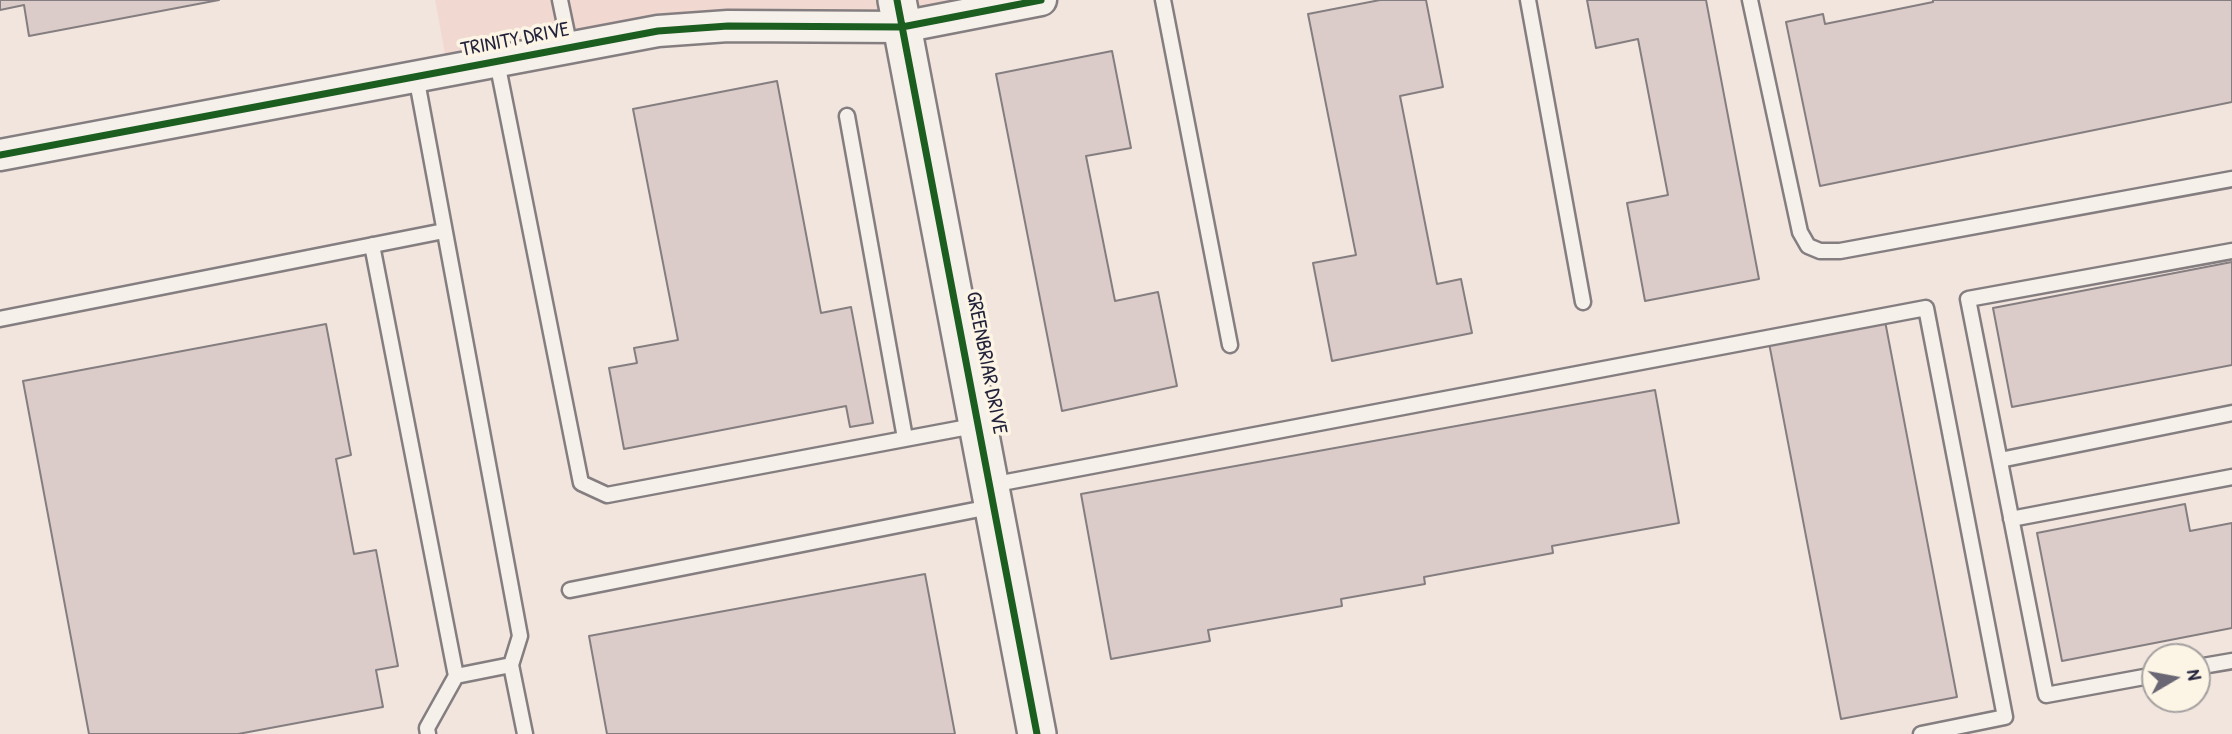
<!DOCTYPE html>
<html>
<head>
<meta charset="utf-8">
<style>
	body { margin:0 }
	#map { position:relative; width:2232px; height:734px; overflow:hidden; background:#f2e5de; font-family:"Patrick Hand",sans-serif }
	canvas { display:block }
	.north { position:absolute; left:2141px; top:643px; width:70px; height:70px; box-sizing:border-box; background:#fcf5e5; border:2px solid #a5a1a1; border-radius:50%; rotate:80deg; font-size:19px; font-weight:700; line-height:28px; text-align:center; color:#22223b }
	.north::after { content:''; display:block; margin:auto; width:24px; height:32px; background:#6b6674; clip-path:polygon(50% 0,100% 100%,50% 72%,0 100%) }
</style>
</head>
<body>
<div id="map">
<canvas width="2232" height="734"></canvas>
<div class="north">N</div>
</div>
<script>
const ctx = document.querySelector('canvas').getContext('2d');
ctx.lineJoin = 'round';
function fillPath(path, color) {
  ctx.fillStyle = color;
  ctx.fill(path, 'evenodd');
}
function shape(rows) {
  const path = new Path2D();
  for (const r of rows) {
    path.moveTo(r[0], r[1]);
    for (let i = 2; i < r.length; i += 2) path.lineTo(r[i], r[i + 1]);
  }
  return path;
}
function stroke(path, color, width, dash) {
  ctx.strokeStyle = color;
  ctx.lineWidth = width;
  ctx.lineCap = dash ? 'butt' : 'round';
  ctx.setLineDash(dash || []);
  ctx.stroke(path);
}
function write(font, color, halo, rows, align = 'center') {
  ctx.font = font + ' "Patrick Hand",sans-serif';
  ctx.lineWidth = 7;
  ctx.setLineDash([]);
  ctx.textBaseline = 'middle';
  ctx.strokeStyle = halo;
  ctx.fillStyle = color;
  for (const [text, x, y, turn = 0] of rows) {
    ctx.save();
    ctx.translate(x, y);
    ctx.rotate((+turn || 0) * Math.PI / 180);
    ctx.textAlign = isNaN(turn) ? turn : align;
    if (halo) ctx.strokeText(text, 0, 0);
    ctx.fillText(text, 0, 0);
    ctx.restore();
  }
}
fillPath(shape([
	[435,0,1041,0,728,26,448,70]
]), '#f1d9d1');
const building = shape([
	[0,0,219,0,29,36,24,5,0,10,0,0],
	[1380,0,1426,0,1443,87,1400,96,1437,284,1461,279,1472,333,1332,361,1313,263,1356,255,1308,14,1380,0],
	[1587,0,1706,0,1759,279,1645,301,1627,203,1668,195,1638,39,1596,48,1587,0],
	[1933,0,2232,0,2232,102,1820,186,1786,22,1823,14,1825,24,1933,2,1933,0],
	[1112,51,1131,148,1086,156,1115,301,1158,292,1177,386,1062,411,996,74,1112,51],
	[777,81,821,313,851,307,873,423,850,427,846,406,624,449,609,368,637,363,634,348,678,340,633,109,777,81],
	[2232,262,2232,365,2012,407,1993,308,2232,262],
	[1885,321,1957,697,1841,719,1769,343,1885,321],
	[326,324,351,455,336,459,354,554,376,550,398,666,376,670,383,707,238,734,89,734,23,381,326,324],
	[1655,390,1679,523,1552,546,1553,553,1424,577,1425,584,1341,599,1342,606,1208,630,1210,641,1111,659,1081,494,1655,390],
	[2185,504,2190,531,2232,523,2232,628,2062,661,2037,533,2185,504],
	[925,574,955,734,607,734,589,636,925,574]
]);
fillPath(building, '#dcccc9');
stroke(building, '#847e80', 2);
const service = shape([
	[560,0,570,48],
	[1163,0,1230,345],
	[1528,0,1583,302],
	[1750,0,1800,232,1808,246,1820,251,1840,251,2232,179],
	[497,62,581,483,607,495,979,425],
	[416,76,520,636,511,665,525,734],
	[847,116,905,438],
	[372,245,456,676,427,728,428,734],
	[0,319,444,231],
	[2000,460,2232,413],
	[991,485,1926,308,2005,717,1921,734],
	[2011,519,2232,477],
	[570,590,995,506],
	[2197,667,2232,661],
	[2155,675,2046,695,1968,299,2232,251],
	[456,676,511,665]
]);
const minor = shape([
	[0,155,658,31,728,26,902,27,1041,0]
]);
const tertiary = shape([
	[897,0,1037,734]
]);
stroke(service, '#847e80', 19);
stroke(minor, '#847e80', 35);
stroke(tertiary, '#847e80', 42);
stroke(service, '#f5f0ea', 14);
stroke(minor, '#f5f0ea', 30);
stroke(tertiary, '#f5f0ea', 37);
stroke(shape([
	[897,0,1037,734],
	[0,155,658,31,728,26,902,27,1041,0]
]), '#1b5e20', 7);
write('21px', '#22223b', '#fcf5e5', [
	["TRINITY DRIVE",515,40,-11],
	["GREENBRIAR DRIVE",986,363,79]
]);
</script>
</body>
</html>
